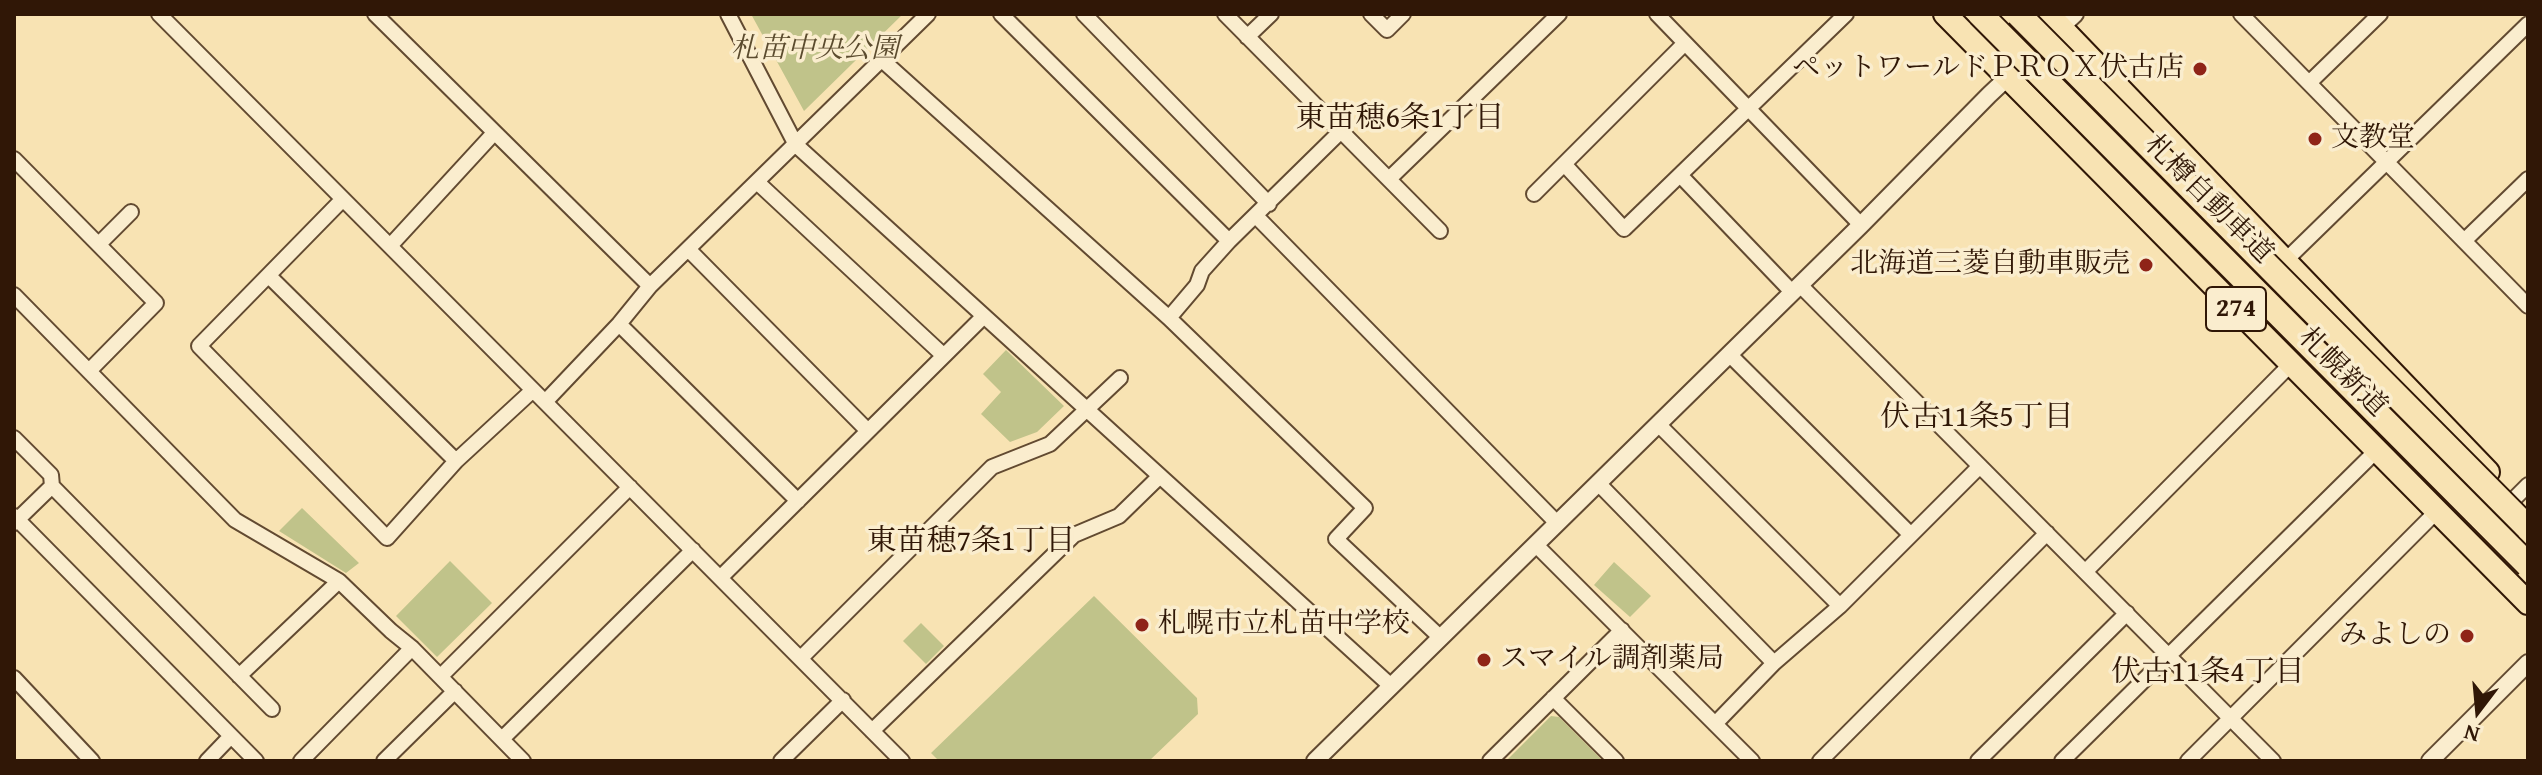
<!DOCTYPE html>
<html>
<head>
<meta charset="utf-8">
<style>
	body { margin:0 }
	#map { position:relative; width:2542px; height:775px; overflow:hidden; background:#f8e3b3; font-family:"Gentium Book Plus",serif }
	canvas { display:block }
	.frame { position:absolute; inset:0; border:16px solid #301706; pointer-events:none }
	.north { position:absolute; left:2438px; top:671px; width:80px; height:80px; -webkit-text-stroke:6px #faedce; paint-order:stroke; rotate:196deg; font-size:22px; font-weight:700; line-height:32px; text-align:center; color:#301706 }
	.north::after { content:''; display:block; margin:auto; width:28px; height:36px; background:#301706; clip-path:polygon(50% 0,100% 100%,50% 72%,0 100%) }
</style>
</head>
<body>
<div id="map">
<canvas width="2542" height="775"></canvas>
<div class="frame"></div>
<div class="north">N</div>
</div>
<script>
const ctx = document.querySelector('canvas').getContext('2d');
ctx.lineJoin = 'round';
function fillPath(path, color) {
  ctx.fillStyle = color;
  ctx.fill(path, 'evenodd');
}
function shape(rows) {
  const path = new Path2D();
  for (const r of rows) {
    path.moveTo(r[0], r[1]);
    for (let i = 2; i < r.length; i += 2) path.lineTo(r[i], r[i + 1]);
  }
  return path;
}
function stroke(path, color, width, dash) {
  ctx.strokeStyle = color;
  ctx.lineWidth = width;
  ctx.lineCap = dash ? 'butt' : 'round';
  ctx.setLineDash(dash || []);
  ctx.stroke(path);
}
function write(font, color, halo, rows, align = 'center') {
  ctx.font = font + ' "Gentium Book Plus","Noto Serif JP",serif';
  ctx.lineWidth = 7;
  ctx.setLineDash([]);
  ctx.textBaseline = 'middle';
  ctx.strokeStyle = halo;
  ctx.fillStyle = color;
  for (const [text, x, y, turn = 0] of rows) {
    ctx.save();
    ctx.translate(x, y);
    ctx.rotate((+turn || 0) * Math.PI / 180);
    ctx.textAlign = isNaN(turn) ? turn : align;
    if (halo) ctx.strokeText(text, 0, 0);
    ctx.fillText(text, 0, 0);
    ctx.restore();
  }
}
fillPath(shape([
	[751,14,903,14,804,111],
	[1006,350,1064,406,1037,432,1010,442,981,414,1001,392,983,374],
	[302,508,359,563,346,573,279,531],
	[450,561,492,603,437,657,396,616],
	[1614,562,1651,596,1630,617,1594,585],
	[1094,596,1197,698,1198,714,1149,761,939,761,931,753],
	[921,623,944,646,926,664,903,641],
	[1551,716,1559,717,1603,761,1506,761]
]), '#c0c38a');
const minor = shape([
	[159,14,902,761],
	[375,14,650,286],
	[728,14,796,145,1391,686],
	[1001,14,1229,241],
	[1084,14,1269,204],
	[1225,14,1440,231],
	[1371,14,1387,30,1403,14],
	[1657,14,1861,225],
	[2241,14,2528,306],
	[1247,37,1271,14],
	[881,59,1169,318,1365,508,1336,539,1441,638],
	[2309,83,2380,14],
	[14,159,156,303,90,370],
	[1565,165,1624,229,1846,14],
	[1680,175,1792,292],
	[1389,179,1559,14],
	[757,182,943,355],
	[1534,194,1685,43],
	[343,199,199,346,387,538,456,461,533,390],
	[1257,217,1557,523],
	[2464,241,2528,179],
	[99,244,131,212],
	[390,246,494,133],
	[688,249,867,430],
	[2286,260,2528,24],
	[269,276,456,461],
	[1800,285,2273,761],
	[14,295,235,520,339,581,239,676],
	[1169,318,1197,285,1202,271,1229,241,1340,132],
	[619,324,798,501],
	[1729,354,1911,535],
	[545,402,619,324,650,286,928,14],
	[1658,424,1840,606],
	[14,438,51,475,52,486,272,709],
	[1598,483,1774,663],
	[2514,499,2528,485],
	[14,516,256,761],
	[14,523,52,486],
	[1536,545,1752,761],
	[2086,571,2291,364],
	[721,577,984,316],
	[339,581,391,631,412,648,523,761],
	[801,658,992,467,1050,444,1120,378],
	[441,676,630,487],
	[14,678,92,761],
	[1553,698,1616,761],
	[1715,724,1774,663,1840,606,1980,466],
	[872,731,1074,535,1119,516,1160,476],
	[502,739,693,550],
	[207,761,231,736],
	[301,761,412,648],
	[384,761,455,691],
	[781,761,843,700],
	[1490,761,1622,630],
	[1820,761,2047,533],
	[1978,761,2127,613],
	[2062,761,2377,450],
	[2188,761,2437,511]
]);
const tertiary = shape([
	[1315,761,1861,225,1989,95,2075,14],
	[2430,761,2528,663]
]);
const trunk = shape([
	[1945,14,2528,603],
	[2048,14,2488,472]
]);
stroke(minor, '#624a31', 18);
stroke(tertiary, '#624a31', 20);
stroke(trunk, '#301706', 26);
stroke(minor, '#faedce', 14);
stroke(tertiary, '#faedce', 16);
stroke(trunk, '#f8e3b3', 22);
const motorwayBridge = shape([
	[1980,14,2528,565],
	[2018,14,2528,528]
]);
stroke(motorwayBridge, '#301706', 28, []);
stroke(motorwayBridge, '#f8e3b3', 24);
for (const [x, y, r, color] of [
	[2200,69,8,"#8f2418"],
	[2315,139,8,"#8f2418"],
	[2146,265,8,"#8f2418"],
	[1142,625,8,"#8f2418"],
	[2467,636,8,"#8f2418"],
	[1484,660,8,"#8f2418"]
]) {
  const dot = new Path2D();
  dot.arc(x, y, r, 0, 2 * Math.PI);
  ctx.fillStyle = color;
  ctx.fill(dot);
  stroke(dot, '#faedce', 3);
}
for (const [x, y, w] of [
	[2236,309,60]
]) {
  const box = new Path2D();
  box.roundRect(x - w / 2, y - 22, w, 44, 6);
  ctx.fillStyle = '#faedce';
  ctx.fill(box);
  stroke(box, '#301706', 2);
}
write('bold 26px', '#301706', null, [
	["274",2236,309]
]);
write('italic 28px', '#5b4b2e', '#faedce', [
	["札苗中央公園",815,50]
]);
write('28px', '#301706', '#faedce', [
	["ペットワールドＰＲＯＸ伏古店",2184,69],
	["文教堂",2331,139,"left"],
	["北海道三菱自動車販売",2130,265],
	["札幌市立札苗中学校",1158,625,"left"],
	["みよしの",2451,636],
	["スマイル調剤薬局",1500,660,"left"]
], 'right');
write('28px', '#301706', '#faedce', [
	["札樽自動車道",2208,200,45],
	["札幌新道",2342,373,45]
]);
write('30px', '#301706', '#faedce', [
	["東苗穂6条1丁目",1400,119],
	["伏古11条5丁目",1977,418],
	["東苗穂7条1丁目",971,542],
	["伏古11条4丁目",2208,673]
]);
</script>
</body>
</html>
